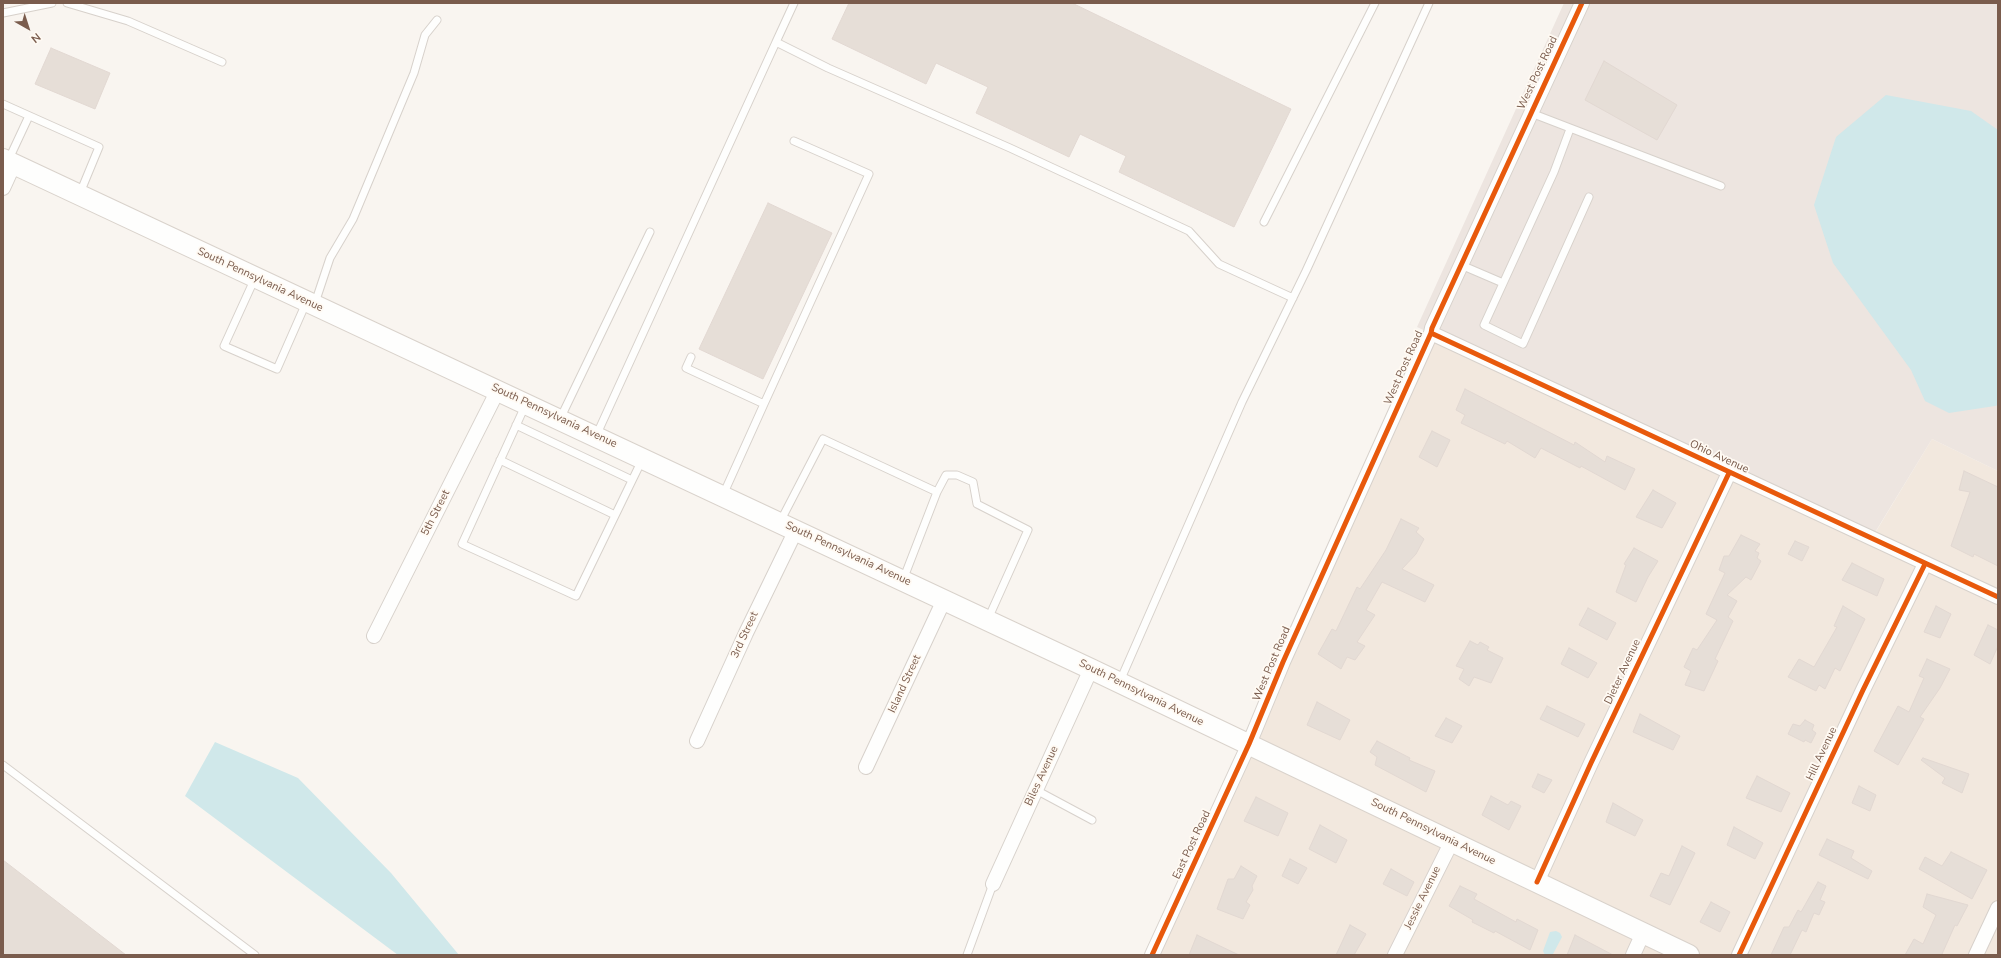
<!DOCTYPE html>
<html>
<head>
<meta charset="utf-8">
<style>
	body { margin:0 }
	#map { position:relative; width:2001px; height:958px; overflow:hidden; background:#f9f5f0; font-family:"Nunito Sans",sans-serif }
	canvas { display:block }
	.frame { position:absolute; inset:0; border:4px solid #7a5c4d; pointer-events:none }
	.north { position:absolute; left:8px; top:8px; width:40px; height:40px; -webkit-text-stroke:3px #fffaf3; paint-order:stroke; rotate:141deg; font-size:11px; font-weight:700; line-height:16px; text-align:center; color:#7a5c4d }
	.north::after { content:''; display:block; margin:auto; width:14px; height:18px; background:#7a5c4d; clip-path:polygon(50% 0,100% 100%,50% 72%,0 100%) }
</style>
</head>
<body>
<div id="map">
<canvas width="2001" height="958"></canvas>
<div class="frame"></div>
<div class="north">N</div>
</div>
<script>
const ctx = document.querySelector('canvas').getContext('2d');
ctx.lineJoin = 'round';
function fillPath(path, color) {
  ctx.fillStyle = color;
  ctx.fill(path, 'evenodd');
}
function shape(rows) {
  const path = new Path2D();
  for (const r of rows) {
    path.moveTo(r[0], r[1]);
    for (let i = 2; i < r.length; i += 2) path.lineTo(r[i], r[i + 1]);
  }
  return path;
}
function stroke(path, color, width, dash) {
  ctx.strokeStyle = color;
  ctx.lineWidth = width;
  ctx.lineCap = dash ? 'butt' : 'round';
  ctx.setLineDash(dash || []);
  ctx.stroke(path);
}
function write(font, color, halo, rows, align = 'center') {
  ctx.font = font + ' "Nunito Sans",sans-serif';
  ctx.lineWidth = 3.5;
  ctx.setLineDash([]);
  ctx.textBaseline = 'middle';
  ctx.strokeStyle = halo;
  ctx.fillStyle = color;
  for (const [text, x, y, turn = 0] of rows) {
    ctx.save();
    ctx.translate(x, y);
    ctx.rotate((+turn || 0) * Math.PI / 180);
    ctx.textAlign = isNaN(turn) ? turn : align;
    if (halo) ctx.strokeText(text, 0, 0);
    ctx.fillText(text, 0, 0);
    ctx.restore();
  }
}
fillPath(shape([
	[1431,333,1872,538,1932,439,1998,471,1998,955,1151,955]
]), '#f2e8de');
fillPath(shape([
	[1564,3,1998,3,1998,471,1932,439,1871,539,1417,327]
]), '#ede5e0');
fillPath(shape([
	[1886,95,1971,111,1998,130,1998,405,1995,406,1949,413,1925,401,1911,370,1833,263,1814,205,1836,137],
	[215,742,298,778,391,873,459,955,398,955,185,796],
	[1556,931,1560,933,1562,937,1553,954,1545,955,1543,951,1550,932]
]), '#d0e8ea');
const building = shape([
	[849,3,1072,3,1291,109,1234,227,1119,172,1126,156,1080,134,1069,157,976,113,988,87,936,63,926,84,832,39,849,3],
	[51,48,110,73,95,109,35,84,51,48],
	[1604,61,1677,105,1657,140,1585,100,1604,61],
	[768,203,832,233,763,379,699,349,768,203],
	[1465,389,1574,445,1575,442,1605,462,1607,456,1635,469,1625,490,1581,466,1580,468,1541,448,1535,458,1507,441,1505,444,1461,423,1465,415,1456,410,1465,389],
	[1432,431,1450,440,1437,467,1419,457,1432,431],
	[1964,471,1998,487,1998,566,1974,554,1973,557,1951,546,1970,492,1959,490,1964,471],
	[1653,490,1676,503,1662,528,1636,517,1653,490],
	[1401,519,1419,528,1416,532,1424,539,1416,554,1402,569,1434,585,1425,602,1382,582,1366,610,1375,615,1357,642,1365,646,1355,660,1347,657,1341,669,1318,654,1332,629,1336,631,1357,587,1360,589,1386,550,1401,519],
	[1741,535,1760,544,1755,551,1759,553,1757,558,1761,561,1751,580,1746,577,1727,595,1737,601,1728,617,1733,621,1715,659,1718,661,1704,691,1685,685,1691,671,1684,667,1693,648,1697,650,1717,620,1706,614,1725,573,1719,570,1724,556,1729,556,1741,535],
	[1795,541,1809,547,1802,561,1788,554,1795,541],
	[1634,548,1658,561,1648,577,1636,602,1616,592,1626,565,1624,564,1634,548],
	[1852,563,1884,579,1877,596,1842,580,1852,563],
	[1843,606,1865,619,1840,671,1835,668,1825,689,1819,685,1816,691,1788,677,1799,659,1814,667,1837,627,1834,626,1843,606],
	[1936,606,1951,614,1940,638,1924,632,1936,606],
	[1588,608,1616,623,1607,640,1579,625,1588,608],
	[1988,625,1998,630,1998,646,1990,664,1974,655,1988,625],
	[1470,641,1478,645,1480,642,1489,647,1487,650,1503,658,1491,683,1474,677,1469,686,1459,679,1464,669,1456,666,1470,641],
	[1569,648,1597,663,1588,678,1561,664,1569,648],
	[1927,659,1950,669,1940,688,1920,717,1924,719,1898,765,1874,751,1898,706,1909,712,1924,678,1919,676,1927,659],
	[1317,702,1350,720,1340,740,1307,725,1317,702],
	[1547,706,1585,724,1578,737,1540,719,1547,706],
	[1640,714,1680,736,1673,750,1633,732,1640,714],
	[1446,718,1462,726,1452,743,1435,736,1446,718],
	[1805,720,1814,725,1812,730,1816,733,1811,743,1805,740,1804,742,1788,734,1793,724,1800,726,1805,720],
	[1377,741,1410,758,1409,760,1435,771,1426,792,1375,765,1377,757,1370,752,1377,741],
	[1923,758,1969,774,1962,793,1942,783,1945,778,1921,760,1923,758],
	[1538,774,1552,780,1544,793,1532,787,1538,774],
	[1757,776,1790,793,1781,812,1746,798,1757,776],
	[1859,786,1876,795,1870,811,1852,803,1859,786],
	[1491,796,1508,805,1511,801,1521,806,1509,830,1482,815,1491,796],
	[1256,797,1288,813,1278,836,1244,821,1256,797],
	[1613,803,1643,820,1635,836,1606,822,1613,803],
	[1320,825,1347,840,1336,863,1309,849,1320,825],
	[1734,827,1763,843,1755,859,1727,845,1734,827],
	[1827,839,1854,851,1851,858,1872,871,1868,879,1819,855,1827,839],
	[1682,846,1695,853,1670,905,1650,896,1661,873,1669,876,1682,846],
	[1951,852,1987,870,1972,899,1919,869,1925,857,1942,866,1951,852],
	[1290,859,1307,868,1298,884,1282,876,1290,859],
	[3,860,126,955,3,955,3,860],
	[1241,866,1257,876,1252,886,1253,890,1246,902,1250,905,1243,919,1217,909,1228,879,1234,879,1241,866],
	[1391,869,1414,882,1407,896,1383,884,1391,869],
	[1818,882,1826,886,1820,900,1825,902,1819,915,1814,913,1806,932,1802,930,1790,955,1771,955,1784,927,1789,927,1798,910,1801,912,1818,882],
	[1460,886,1477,894,1474,899,1516,922,1517,919,1538,930,1530,950,1495,931,1494,933,1472,922,1473,920,1449,906,1460,886],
	[1927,894,1968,905,1957,926,1955,925,1942,954,1944,955,1905,955,1914,939,1923,944,1936,915,1923,907,1927,894],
	[1711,902,1730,912,1720,932,1700,922,1711,902],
	[1350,925,1366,934,1354,955,1336,955,1350,925],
	[1197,935,1239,955,1189,955,1197,935],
	[1575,935,1613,955,1567,955,1575,935]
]);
fillPath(building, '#e6ded7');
stroke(building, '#e2d8d2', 1);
const lane = shape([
	[67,3,128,21,222,62],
	[3,13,52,3],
	[776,42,794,3],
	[3,104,99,147,80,193],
	[1531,113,1721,186],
	[1570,129,1554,172,1484,325,1523,344,1589,197],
	[8,161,29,116],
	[1264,222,1375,3],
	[1461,265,1503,283],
	[255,278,224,346,277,369,306,303],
	[315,303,330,258,353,219,414,73,425,35,437,20],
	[691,357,686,368,764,404,869,174,794,141],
	[525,406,462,544,576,596,642,460],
	[560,419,650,232],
	[516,425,632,480],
	[596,436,776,42,828,68,1010,148,1189,231,1219,264,1293,298],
	[500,460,615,515],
	[937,492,946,475,957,475,973,482,977,504,1028,530,988,619],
	[723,495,764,404],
	[780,522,823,439,937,492,903,580],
	[1120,681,1242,402,1306,271,1429,3],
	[3,765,255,955],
	[1036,790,1092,820],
	[967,955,993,884]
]);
const street = shape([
	[3,188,14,164],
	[1431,333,1998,597],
	[374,636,498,390],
	[697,741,746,633,796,530],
	[866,767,944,600],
	[1537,882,1591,763,1729,473],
	[993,884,1091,669],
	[1152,955,1249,744,1283,662,1431,333,1432,328,1582,3],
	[1395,955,1452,841],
	[1633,955,1643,933],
	[1739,955,1863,690,1925,564],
	[1976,955,1998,908]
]);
const secondary = shape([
	[3,159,1091,669,1689,955]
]);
stroke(lane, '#d7d1cb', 9);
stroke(street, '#d7d1cb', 16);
stroke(secondary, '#d9d2cb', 22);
stroke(lane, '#fefefd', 7);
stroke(street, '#fefefd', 14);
stroke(secondary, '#fefefd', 20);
stroke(shape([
	[1431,333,1998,597],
	[1537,882,1591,763,1729,473],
	[1152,955,1249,744,1283,662,1431,333,1432,328,1582,3],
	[1739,955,1863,690,1925,564]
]), '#e8590c', 5);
write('11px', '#7a5c4d', '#fffaf3', [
	["West Post Road",1538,73,-65],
	["South Pennsylvania Avenue",260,280,25],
	["West Post Road",1404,368,-66],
	["South Pennsylvania Avenue",554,416,25],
	["Ohio Avenue",1719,457,25],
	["5th Street",436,513,-63],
	["South Pennsylvania Avenue",848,554,25],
	["3rd Street",745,635,-65],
	["West Post Road",1272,664,-67],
	["Dieter Avenue",1623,672,-65],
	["Island Street",905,684,-65],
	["South Pennsylvania Avenue",1141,693,26],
	["Hill Avenue",1822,754,-65],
	["Biles Avenue",1042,776,-65],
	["South Pennsylvania Avenue",1433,832,26],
	["East Post Road",1192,845,-65],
	["Jessie Avenue",1423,898,-64]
]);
</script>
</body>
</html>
